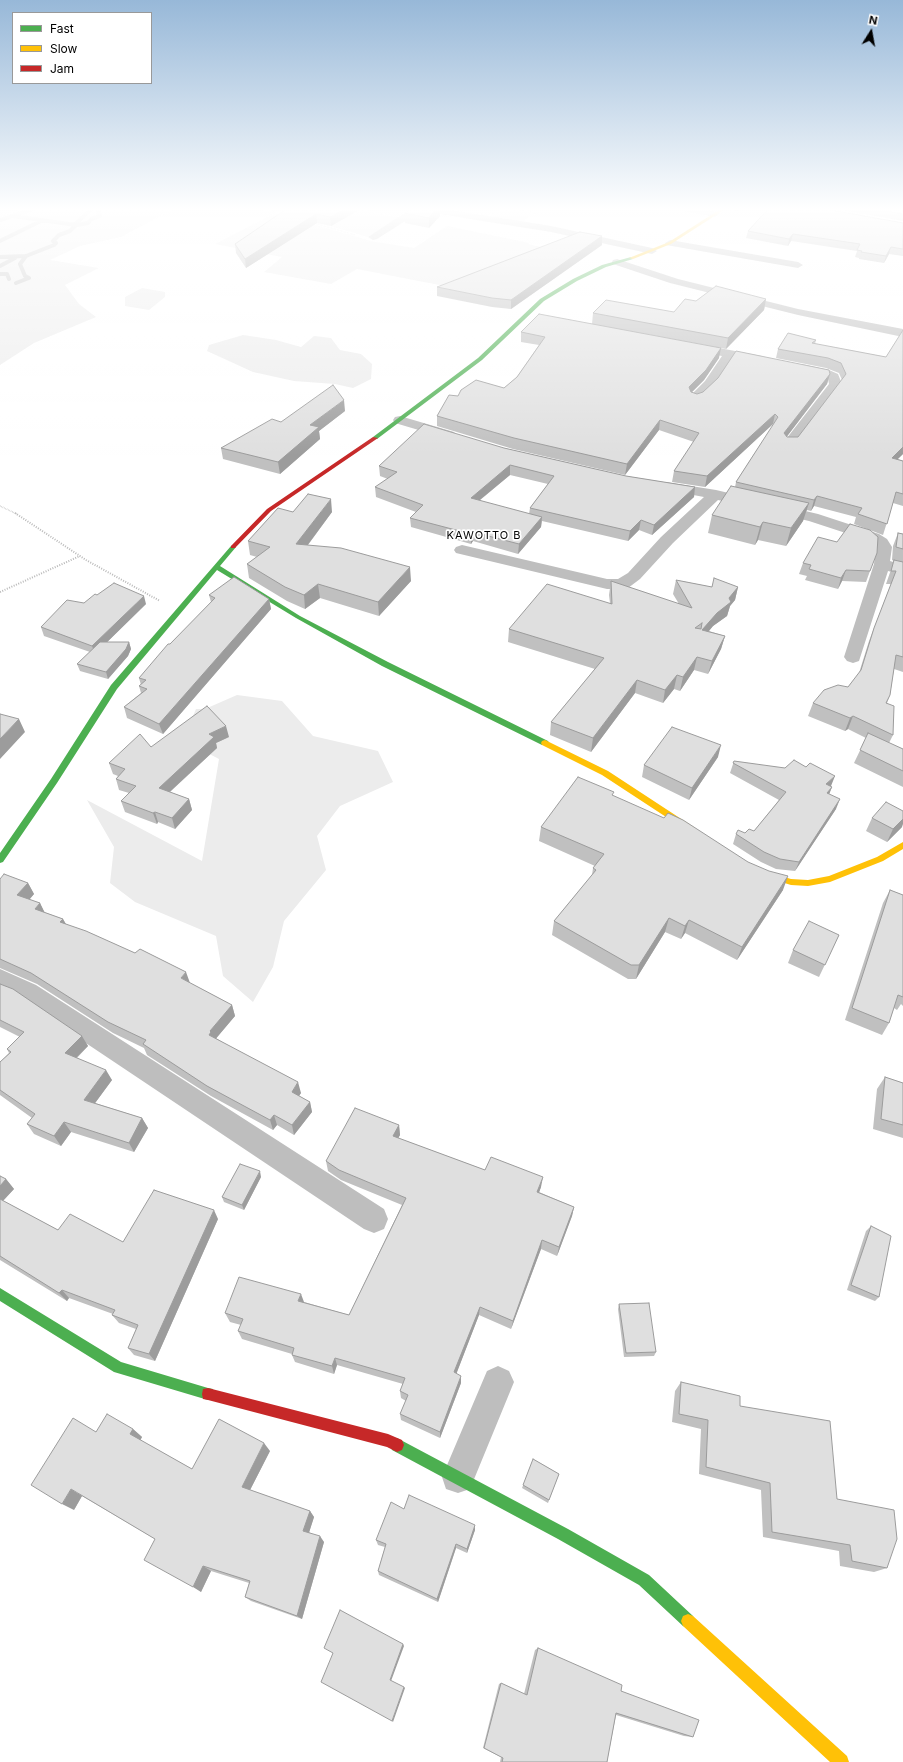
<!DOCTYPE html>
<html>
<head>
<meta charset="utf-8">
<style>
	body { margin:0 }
	#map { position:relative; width:903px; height:1762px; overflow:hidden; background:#fff; font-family:Inter,sans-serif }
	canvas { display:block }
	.legend { position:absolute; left:12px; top:12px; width:140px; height:72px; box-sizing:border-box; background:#fff; border:1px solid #999; margin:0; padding:5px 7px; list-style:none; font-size:12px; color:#000 }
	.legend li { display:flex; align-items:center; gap:8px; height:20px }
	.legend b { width:20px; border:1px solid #999 }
	.north { position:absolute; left:851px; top:12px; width:40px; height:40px; -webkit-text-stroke:3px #fff; paint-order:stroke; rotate:11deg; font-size:11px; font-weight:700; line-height:16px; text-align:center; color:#000 }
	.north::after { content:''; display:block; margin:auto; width:14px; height:18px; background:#000; clip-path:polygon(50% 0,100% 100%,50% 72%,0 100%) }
</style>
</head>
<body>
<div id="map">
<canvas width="903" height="1762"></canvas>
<ul class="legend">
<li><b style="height:5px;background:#4caf50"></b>Fast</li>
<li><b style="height:5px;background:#ffc107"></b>Slow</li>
<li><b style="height:5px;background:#c62828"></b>Jam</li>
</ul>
<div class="north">N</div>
</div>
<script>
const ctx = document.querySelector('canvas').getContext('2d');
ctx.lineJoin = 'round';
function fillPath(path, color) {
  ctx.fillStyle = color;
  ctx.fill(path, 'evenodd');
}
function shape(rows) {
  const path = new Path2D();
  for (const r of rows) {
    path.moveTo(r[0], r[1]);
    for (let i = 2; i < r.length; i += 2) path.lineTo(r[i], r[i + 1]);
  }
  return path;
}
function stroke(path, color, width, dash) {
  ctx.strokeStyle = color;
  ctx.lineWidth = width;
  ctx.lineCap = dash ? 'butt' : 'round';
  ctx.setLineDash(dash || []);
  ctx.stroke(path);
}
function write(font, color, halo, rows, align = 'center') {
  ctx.font = font + ' Inter,sans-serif';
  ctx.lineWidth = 3.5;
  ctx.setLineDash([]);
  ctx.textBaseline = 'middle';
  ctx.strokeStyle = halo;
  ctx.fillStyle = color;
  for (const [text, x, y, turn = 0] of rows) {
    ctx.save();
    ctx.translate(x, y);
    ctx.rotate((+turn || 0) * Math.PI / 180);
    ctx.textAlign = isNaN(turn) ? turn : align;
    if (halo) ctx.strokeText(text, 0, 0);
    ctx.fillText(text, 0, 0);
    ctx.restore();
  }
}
fillPath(shape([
	[36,208,175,208,121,237,80,246,50,260,99,268,65,285,79,304,96,317,34,343,0,365,0,220],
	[353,208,400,218,368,237,299,217],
	[500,208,502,208,538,212,521,222,488,216],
	[275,213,371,241,414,248,447,226,530,243,528,244,541,247,465,290,357,269,331,284,264,272,282,257,215,244],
	[142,288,165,292,165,297,149,310,125,306,125,297],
	[243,335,276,340,301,347,314,336,331,338,340,350,361,354,372,364,371,379,353,388,335,384,294,381,253,372,207,351,209,345],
	[237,695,282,701,313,736,378,751,393,782,340,806,317,836,326,870,284,921,273,967,253,1002,223,976,216,936,135,902,110,883,114,847,87,800,202,861,219,759,196,747,184,737,196,709,205,709]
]), '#ececec');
stroke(shape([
	[13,216,76,225],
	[0,220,36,208],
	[74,225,93,208],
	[0,241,43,220],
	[0,257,26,256,54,245,56,243,53,241,59,235,70,231,76,225,88,223,91,219,100,216,98,212,101,208],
	[0,266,15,258],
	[0,274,7,274,9,279],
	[16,283,29,278,25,276,20,264,26,256]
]), '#bfbfbf', 4);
stroke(shape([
	[254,208,283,213],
	[0,217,27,208],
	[314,223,355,235]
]), '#b9b9b9', 1, [0.5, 1]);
stroke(shape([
	[0,506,17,514]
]), '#b9b9b9', 1.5, [0.5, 1]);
stroke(shape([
	[15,513,86,560,160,601],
	[0,592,80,556]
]), '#b9b9b9', 2, [1, 1.5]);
fillPath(shape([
	[412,208,439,208,551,226,652,248,657,251,652,254,551,232,421,211,377,239,373,240,368,237,412,208],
	[678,208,698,208,718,212,720,214,715,217,683,211,678,208],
	[670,240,798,262,803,265,798,268,666,245,665,243,670,240],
	[617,259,678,279,798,309,903,329,903,337,798,315,670,283,613,264,612,262,613,260,617,259],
	[692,343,762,356,768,360,762,364,733,358,715,387,700,401,695,402,690,401,688,398,705,381,722,356,688,350,686,347,688,344,692,343],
	[802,364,829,370,838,374,842,384,795,446,790,447,785,446,783,443,829,384,828,379,821,376,798,371,796,368,798,365,802,364],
	[400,416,454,432,456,435,454,438,449,439,395,423,393,420,395,417,400,416],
	[666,482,716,490,818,514,879,534,887,539,892,547,890,561,903,565,903,575,888,571,859,661,853,663,847,661,844,657,874,564,876,547,867,540,809,521,718,500,673,543,640,579,628,588,622,589,607,589,456,553,454,550,456,547,462,545,607,579,618,579,628,573,661,537,704,497,661,489,659,486,661,483,666,482],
	[0,969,36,985,384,1209,388,1219,384,1229,374,1233,364,1229,20,999,0,990,0,969],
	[498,1366,509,1371,514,1382,470,1489,458,1493,446,1489,442,1477,487,1371,498,1366]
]), '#bebebe');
fillPath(shape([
	[631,257,633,259,606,267,577,281,544,301,482,360,377,439,373,439,373,437,478,358,540,299,573,279,602,265,631,257],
	[233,545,236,547,220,566,300,616,388,662,548,741,549,743,548,745,542,745,382,666,296,618,217,570,117,689,57,783,3,862,0,863,0,853,51,779,111,685,231,546,233,545],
	[0,1288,121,1362,208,1388,213,1389,214,1394,213,1399,208,1400,114,1372,0,1301,0,1288],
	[397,1438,568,1529,649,1575,693,1616,695,1621,693,1626,688,1628,683,1626,639,1585,558,1539,392,1450,390,1445,392,1440,397,1438]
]), '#4caf50');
fillPath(shape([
	[722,208,727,208,671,244,633,259,629,258,669,242,722,208],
	[545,740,608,771,695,828,696,830,695,832,689,832,602,775,542,745,541,743,542,741,545,740],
	[903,842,903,849,883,861,830,882,808,886,791,885,755,874,754,872,758,869,791,879,808,880,829,876,877,857,903,842],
	[688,1614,693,1616,847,1756,849,1762,830,1762,683,1626,681,1621,683,1616,688,1614]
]), '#ffc107');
fillPath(shape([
	[373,437,378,438,271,511,235,548,231,548,231,546,267,509,373,437],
	[208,1388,388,1434,402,1440,404,1445,402,1450,397,1452,387,1447,208,1400,203,1399,202,1394,203,1389,208,1388]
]), '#c62828');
fillPath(shape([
	[730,208,741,208,737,211,730,210],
	[830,208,903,208,903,221],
	[293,209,361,209,331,226,317,223,246,268,236,253,235,244],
	[405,213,440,216,429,228,405,223],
	[903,223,903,256,889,254,884,263,859,259,859,258,855,257,857,251,791,241,788,246,746,238,748,231],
	[602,245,511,309,492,307,437,296,437,287],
	[766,299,764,310,726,349,646,334,719,358,704,380,692,392,697,394,830,374,827,384,787,436,787,437,798,437,842,380,839,373,826,368,776,358,778,349,816,340,815,344,886,357,903,330,903,454,898,459,903,461,903,506,893,503,883,535,854,524,856,517,814,506,811,511,807,510,803,521,786,546,758,540,755,545,708,533,712,515,735,487,736,482,773,425,773,424,705,487,672,482,674,471,694,442,659,430,625,475,513,449,437,426,437,416,458,396,504,388,517,377,539,345,521,342,521,332,592,324,593,313,674,312,696,301],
	[345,411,319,431,320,439,280,474,223,459,221,448,281,422],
	[504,448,626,476,695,487,694,497,652,535,639,530,628,541,542,521,541,527,518,554,473,541,471,544,411,527,410,518,416,512,376,497,375,487,388,479,380,476,379,466],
	[510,475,548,484,530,508,529,514,479,501],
	[293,512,332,512,308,545,411,581,379,616,320,598,305,609,287,601,249,578,247,564,257,557,250,555,248,541],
	[898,533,903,534,903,672,894,669,890,695,887,703,893,735,889,743,903,749,903,787,854,763,866,738,848,729,845,731,808,716,813,703,848,687,859,673,869,641,891,584,886,584,894,561,892,560,893,546],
	[803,563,870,571,866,582,842,581,838,589,805,580,807,576,799,574],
	[676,580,712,587,738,587,735,600,730,606,727,616,713,626,709,631,725,636,721,649,708,674,694,670,680,691,674,689,663,703,635,693,591,752,550,735,551,722,595,669,508,642,509,629,610,603,609,595,611,581,679,604,673,594],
	[209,595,269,599,271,609,163,734,127,718,124,707,141,693,139,686,141,685,139,678,211,602],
	[84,603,146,604,107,642,129,642,131,649,128,656,108,679,80,671,77,664,90,652,44,636,41,627],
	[229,737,216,743,217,748,170,792,189,799,192,810,175,829,158,822,157,824,125,812,121,801,129,793,119,790,116,779,118,776,113,774,109,763,151,747],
	[718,757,689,800,642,777,644,765],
	[734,761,831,786,830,786,832,787,829,794,836,809,795,871,776,869,761,862,733,844,736,834,745,833,754,831,779,800,730,773],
	[614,796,783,890,737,960,685,933,681,939,665,932,636,979,628,979,552,935,554,921,592,875,593,868,595,866,539,841,541,827],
	[872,818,902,827,887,842,866,831],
	[0,879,28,883,34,894,29,900,40,903,44,912,63,919,66,924,190,983,232,1005,235,1016,216,1038,301,1093,299,1096,310,1102,312,1112,294,1135,277,1125,273,1130,211,1096,147,1055,144,1048,113,1033,37,984,0,968],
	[890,890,903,895,903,1006,901,1004,897,1010,894,1008,889,1023,882,1035,845,1020,883,903],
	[839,935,819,977,788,963,793,950],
	[0,984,82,1036,88,1046,77,1058,112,1080,95,1103,142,1118,148,1128,134,1152,71,1132,61,1146,34,1134,27,1124,32,1118,0,1095,0,1062,9,1053,7,1049,20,1037,0,1027],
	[885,1077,903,1083,903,1138,873,1129,877,1089],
	[399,1125,400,1135,398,1138,485,1170,541,1187,539,1192,574,1207,572,1216,557,1256,541,1249,511,1329,479,1315,456,1374,461,1376,461,1383,440,1438,401,1420,400,1414,406,1401,401,1398,400,1391,403,1384,337,1365,334,1374,295,1362,292,1355,292,1354,242,1339,238,1331,241,1325,230,1322,225,1313,304,1302,349,1315,402,1205,341,1180,328,1171,326,1161],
	[0,1176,6,1179,14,1189,3,1201,58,1230,123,1242,218,1219,155,1361,134,1355,128,1348,136,1329,119,1323,112,1315,113,1314,69,1298,67,1301,0,1260],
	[261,1177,244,1210,224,1202,222,1197],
	[871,1226,879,1297,875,1301,847,1290,866,1231],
	[619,1304,656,1352,654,1356,624,1357,618,1309],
	[681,1382,740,1406,837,1499,887,1568,874,1572,840,1566,839,1551,763,1537,761,1490,699,1474,701,1429,672,1422,675,1391],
	[133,1429,142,1437,140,1440,192,1469,270,1451,250,1490,310,1511,314,1517,309,1532,324,1542,302,1619,251,1601,245,1597,249,1583,211,1571,201,1592,155,1539,82,1496,74,1510,96,1432],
	[533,1459,559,1474,548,1503,522,1488],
	[404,1509,475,1530,467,1553,456,1548,438,1602,379,1575,378,1571,385,1547,378,1545,376,1540],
	[538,1648,621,1691,693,1737,684,1736,616,1715,607,1762,500,1762,501,1757,483,1748,499,1684,501,1683,524,1694,535,1650]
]), '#c0c0c0');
fillPath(shape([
	[347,208,361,208,361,209,331,226,330,217],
	[437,208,439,208,440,216,429,228,429,218],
	[737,208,741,208,737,211],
	[316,214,317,223,246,268,245,259],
	[793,234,791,241,788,246,789,239],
	[602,236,602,245,511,309,511,300],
	[891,247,889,254,884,263,886,256],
	[766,299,764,310,726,349,728,338],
	[721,348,719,358,704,380,687,397,689,387],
	[830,374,827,384,782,443,784,433],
	[344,400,345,411,319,431,320,439,280,474,278,462,310,425],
	[775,414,773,424,705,487,707,476],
	[660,420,659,430,625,475,627,464],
	[903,447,903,454,888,468,892,458],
	[510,465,510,475,470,508,471,498],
	[695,487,694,497,652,535,654,525],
	[817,496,814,506,811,511,814,500],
	[331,499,332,512,298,558,296,544],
	[809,503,803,521,786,546,791,528],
	[542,517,541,527,518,554,519,544],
	[641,520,639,530,628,541,630,531],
	[763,522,758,540,755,545,760,527],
	[473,532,473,541,471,544,471,534],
	[410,567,411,581,379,616,378,602],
	[846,570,842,581,838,589,841,578],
	[318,584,320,598,305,609,304,595],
	[738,587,735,600,730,606,727,616,713,626,699,643,702,630],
	[144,596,146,604,95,654,92,646],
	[269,599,271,609,163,734,159,724],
	[725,636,721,649,708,674,712,661],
	[129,642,131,649,128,656,108,679,106,672],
	[697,657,694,670,680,691,683,677],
	[677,675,674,689,663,703,665,690],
	[637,680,635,693,591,752,593,738],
	[853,716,848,729,845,731,850,718],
	[19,719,25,732,0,759,0,739],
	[226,726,229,737,216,743,217,748,162,799,159,788,209,734],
	[721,745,718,757,689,800,692,788],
	[835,776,831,786,822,794,826,784],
	[832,787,828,797,827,793],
	[189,799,192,810,175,829,172,818],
	[840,799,836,809,795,871,799,862],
	[155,812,158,822,157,824,153,813],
	[903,819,903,824,902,827,887,842,893,829],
	[788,876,783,890,737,960,742,947],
	[28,883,34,894,23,907,17,895],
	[40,903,46,915,35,909],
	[669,918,665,932,636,979,639,965],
	[63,919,69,930,60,922],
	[689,920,685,933,681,939,685,926],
	[186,972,190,983,181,978],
	[232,1005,235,1016,214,1041,209,1035,210,1031],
	[82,1036,88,1046,71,1063,65,1053],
	[106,1070,112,1080,90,1110,84,1100],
	[298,1082,301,1093,295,1102,292,1092],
	[310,1102,312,1112,294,1135,292,1125],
	[274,1115,277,1125,273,1130,270,1120],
	[142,1118,148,1128,134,1152,129,1143],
	[64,1122,71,1132,61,1146,54,1136],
	[399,1125,400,1135,394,1146,393,1136],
	[260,1171,261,1177,244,1210,242,1205],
	[543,1177,541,1187,536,1201,537,1192],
	[6,1179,14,1189,0,1204,0,1186],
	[574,1207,572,1216,557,1256,559,1247],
	[214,1210,218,1219,155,1361,149,1354],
	[542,1240,541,1249,511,1329,513,1321],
	[62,1290,69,1298,67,1301,59,1293],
	[301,1294,304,1302,301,1309,298,1301],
	[480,1307,479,1315,454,1380,454,1372],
	[335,1358,337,1365,334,1374,332,1366],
	[461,1376,461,1383,440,1438,440,1432],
	[133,1429,142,1437,139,1443,130,1434],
	[264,1443,270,1451,248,1494,242,1487],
	[71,1489,82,1496,74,1510,62,1504],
	[310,1511,314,1517,308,1536,303,1531],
	[475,1525,475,1530,467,1553,467,1549],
	[320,1536,324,1542,302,1619,297,1616],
	[456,1544,456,1548,438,1602,437,1599],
	[203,1566,211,1571,201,1592,193,1587],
	[403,1644,404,1646,391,1681,390,1680],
	[404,1687,405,1688,393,1722,392,1721]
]), '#9c9c9c');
const building = shape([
	[288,208,293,209,294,208,347,208,330,217,316,214,245,259,235,244,288,208],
	[413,208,437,208,429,218,405,213,413,208],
	[769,208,820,208,903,223,903,249,891,247,886,256,861,252,862,251,857,250,860,244,793,234,789,239,748,231,769,208],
	[868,208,903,208,903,214,868,208],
	[580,232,602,236,511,300,492,298,437,287,580,232],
	[716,286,766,299,728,338,593,313,606,300,674,312,685,299,696,301,716,286],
	[539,314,721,348,706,370,689,387,691,392,697,394,703,392,718,378,736,351,829,370,830,374,784,433,787,437,798,437,846,374,841,363,828,358,778,349,788,333,816,340,812,343,886,357,903,330,903,447,892,458,903,461,903,494,896,492,887,524,858,514,862,508,817,496,814,500,736,482,778,417,775,414,707,476,674,471,699,433,660,420,627,464,514,438,437,416,449,395,458,396,461,390,476,380,504,388,517,377,545,337,521,332,539,314],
	[333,385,344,400,310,425,319,427,278,462,221,448,272,419,281,422,333,385],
	[424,424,504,448,626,476,695,487,654,525,641,520,630,531,530,508,554,476,510,465,471,498,542,517,519,544,473,532,471,534,410,518,423,505,375,487,397,472,379,466,424,424],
	[731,486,809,503,791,528,763,522,760,527,712,515,731,486],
	[308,494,331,499,296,544,341,548,410,567,378,602,318,584,304,595,285,587,247,564,270,547,248,541,278,508,293,512,308,494],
	[850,524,870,530,878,537,877,553,870,571,846,570,841,578,809,569,811,565,803,563,818,537,837,542,850,524],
	[898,533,903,534,903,549,896,547,898,533],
	[894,560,903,562,903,657,896,655,890,695,886,703,894,706,893,735,853,716,850,718,813,703,824,690,838,685,848,687,861,670,874,628,896,571,891,571,894,560],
	[234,577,269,599,159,724,124,707,147,689,139,686,146,680,139,678,168,644,170,644,215,598,209,595,234,577],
	[714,578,738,587,729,598,731,602,717,613,702,630,725,636,712,661,697,657,683,677,677,675,665,690,637,680,593,738,551,722,604,658,509,629,547,584,612,604,611,581,692,608,676,580,712,587,714,578],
	[702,623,701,629,695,628,702,623],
	[114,583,144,596,92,646,41,627,67,600,84,603,95,594,97,595,114,583],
	[100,642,129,642,126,649,106,672,77,664,100,642],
	[207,706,226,726,209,734,214,737,159,788,189,799,172,818,155,812,153,813,121,801,136,786,116,779,125,769,109,763,140,734,151,747,207,706],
	[0,714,19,719,0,739,0,714],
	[672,727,721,745,692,788,644,765,672,727],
	[868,733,903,749,903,771,860,750,868,733],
	[794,760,806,767,810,763,835,776,826,784,832,787,827,793,840,799,799,862,780,859,764,852,736,834,738,830,745,833,749,829,754,831,786,792,733,763,734,761,785,768,794,760],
	[578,777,614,792,612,795,664,818,668,813,683,820,748,862,769,871,788,876,742,947,689,920,685,926,669,918,639,965,631,965,554,921,596,870,593,868,604,854,541,827,578,777],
	[886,802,903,811,903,819,893,829,872,818,886,802],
	[4,874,28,883,17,895,40,903,35,909,63,919,60,922,86,931,135,953,140,949,186,972,181,978,232,1005,210,1031,211,1032,209,1035,298,1082,292,1092,310,1102,292,1125,274,1115,270,1120,207,1086,143,1044,146,1040,108,1022,31,973,0,959,0,879,4,874],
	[890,890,903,895,903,997,898,995,889,1023,852,1008,890,890],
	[809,921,839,935,825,965,793,950,809,921],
	[0,984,13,989,82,1036,65,1053,106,1070,84,1100,142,1118,129,1143,64,1122,54,1136,27,1124,35,1114,0,1090,0,1062,11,1052,7,1049,24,1032,0,1020,0,984],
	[885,1077,903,1083,903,1125,881,1119,885,1077],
	[355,1108,399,1125,393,1136,485,1170,491,1157,543,1177,537,1192,574,1207,559,1247,542,1240,513,1321,480,1307,454,1372,461,1376,440,1432,400,1414,408,1395,400,1391,405,1378,335,1358,332,1366,292,1355,294,1348,238,1331,243,1319,225,1313,239,1277,301,1294,298,1301,349,1315,406,1198,339,1170,326,1161,355,1108],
	[240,1164,260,1171,242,1205,222,1197,240,1164],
	[0,1176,6,1179,0,1186,0,1176],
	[154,1190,214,1210,149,1354,128,1348,138,1325,112,1315,115,1310,62,1290,59,1293,0,1256,0,1199,58,1230,70,1214,123,1242,154,1190],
	[871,1226,891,1236,879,1297,851,1285,871,1226],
	[649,1303,656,1352,626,1353,619,1304,649,1303],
	[681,1382,740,1396,740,1406,830,1421,837,1499,894,1510,897,1539,887,1568,852,1561,850,1545,772,1532,770,1483,706,1467,708,1420,679,1414,681,1382],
	[107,1414,133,1429,130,1434,192,1469,219,1419,264,1443,242,1487,310,1511,303,1531,320,1536,297,1616,245,1597,250,1581,203,1566,193,1587,144,1560,155,1539,71,1489,62,1504,31,1485,73,1418,96,1432,107,1414],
	[533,1459,559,1474,549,1500,523,1485,533,1459],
	[409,1495,475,1525,467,1549,456,1544,437,1599,378,1571,386,1544,376,1540,391,1502,404,1509,409,1495],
	[340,1610,403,1644,390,1680,404,1687,392,1721,321,1682,333,1653,324,1648,340,1610],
	[538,1648,622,1685,621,1691,699,1720,693,1737,616,1713,607,1762,502,1762,503,1758,484,1748,501,1683,527,1695,538,1648]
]);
fillPath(building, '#dfdfdf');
stroke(building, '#9c9c9c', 1);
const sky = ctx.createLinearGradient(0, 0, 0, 455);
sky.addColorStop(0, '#97b8d8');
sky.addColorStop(0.46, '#fff');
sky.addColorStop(1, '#ffffff00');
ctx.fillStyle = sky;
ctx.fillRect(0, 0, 903, 455);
ctx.letterSpacing = '1px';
write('11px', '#000', '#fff', [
	["KAWOTTO B",484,536]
]);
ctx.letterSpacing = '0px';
</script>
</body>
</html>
